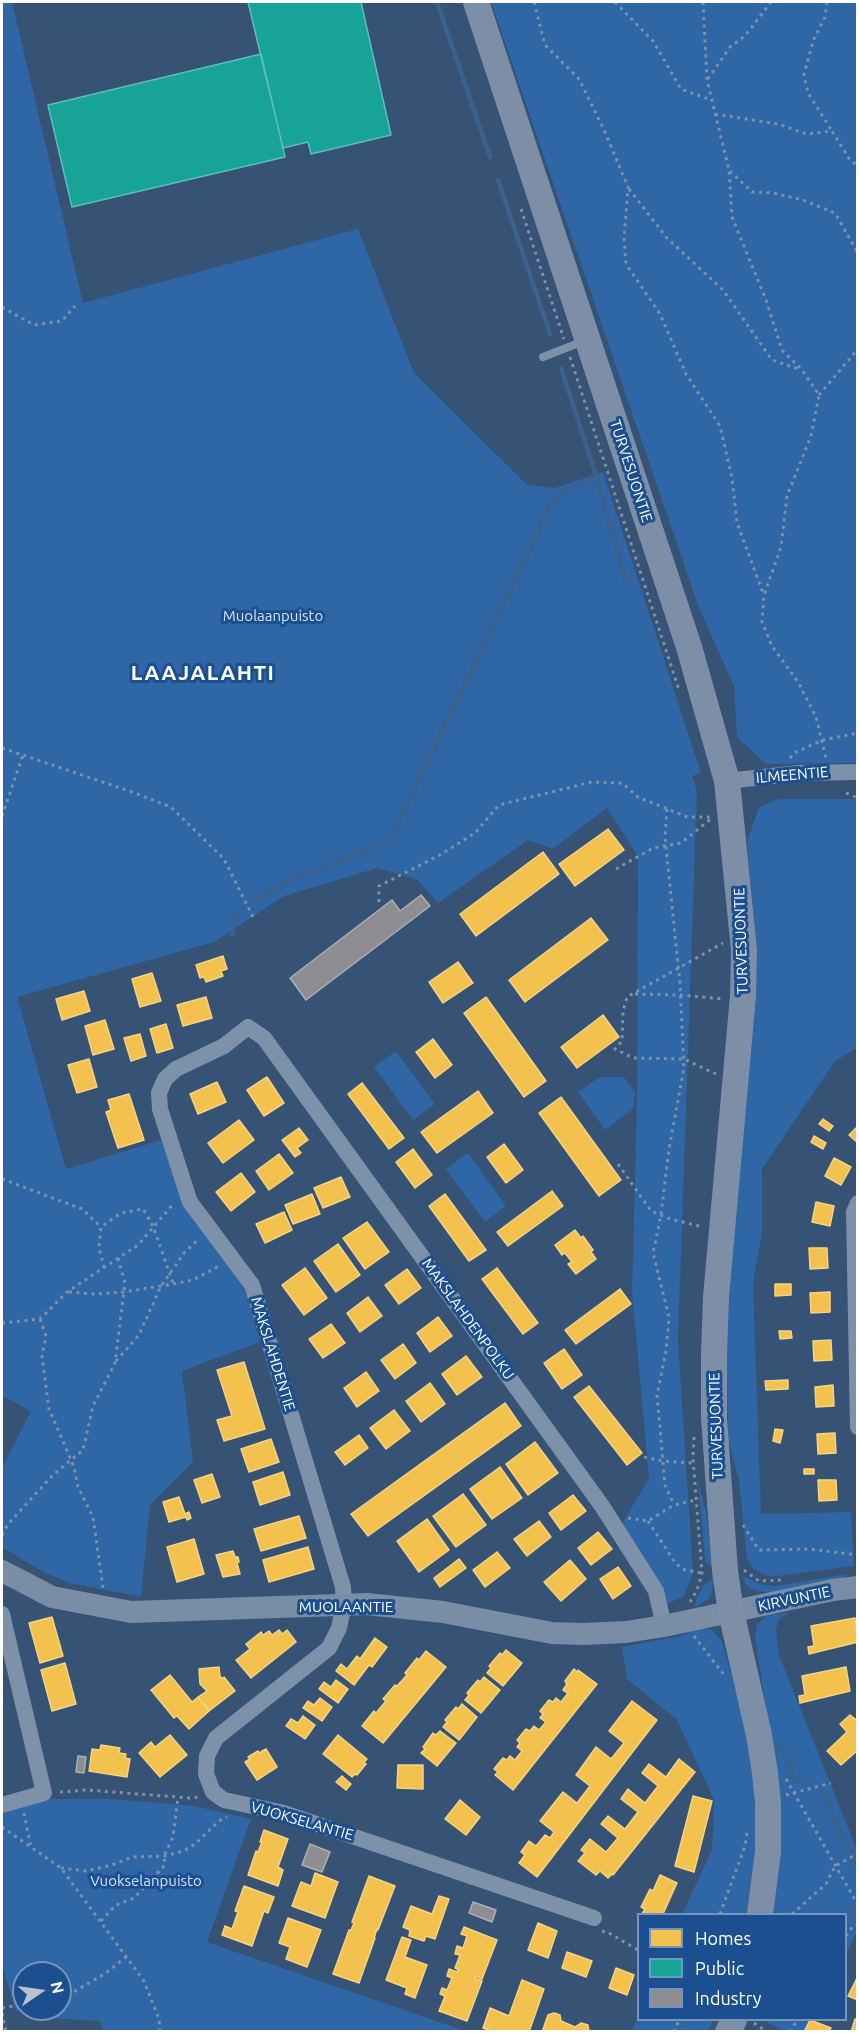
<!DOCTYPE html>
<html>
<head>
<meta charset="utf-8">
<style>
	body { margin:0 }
	#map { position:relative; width:859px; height:2033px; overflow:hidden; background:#365274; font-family:Ubuntu,sans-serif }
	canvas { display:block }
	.frame { position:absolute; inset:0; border:3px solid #fff; pointer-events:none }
	.legend { position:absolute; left:637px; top:1913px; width:210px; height:108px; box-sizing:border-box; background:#1b4f8f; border:2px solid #7695bc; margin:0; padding:8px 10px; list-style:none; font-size:18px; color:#fff }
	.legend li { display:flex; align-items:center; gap:12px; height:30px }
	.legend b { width:30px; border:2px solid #7695bc }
	.north { position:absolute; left:12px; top:1961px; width:60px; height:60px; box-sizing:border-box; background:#1b4f8f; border:2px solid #7695bc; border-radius:50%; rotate:77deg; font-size:16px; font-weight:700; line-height:24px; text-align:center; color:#fff }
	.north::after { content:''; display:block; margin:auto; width:21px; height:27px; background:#b9c2ce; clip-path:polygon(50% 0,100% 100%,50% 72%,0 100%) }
</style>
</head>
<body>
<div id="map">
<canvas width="859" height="2033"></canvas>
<div class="frame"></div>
<ul class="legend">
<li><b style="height:16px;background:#f2c14e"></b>Homes</li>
<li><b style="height:16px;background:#17a398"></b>Public</li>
<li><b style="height:16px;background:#8d8d92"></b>Industry</li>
</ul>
<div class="north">N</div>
</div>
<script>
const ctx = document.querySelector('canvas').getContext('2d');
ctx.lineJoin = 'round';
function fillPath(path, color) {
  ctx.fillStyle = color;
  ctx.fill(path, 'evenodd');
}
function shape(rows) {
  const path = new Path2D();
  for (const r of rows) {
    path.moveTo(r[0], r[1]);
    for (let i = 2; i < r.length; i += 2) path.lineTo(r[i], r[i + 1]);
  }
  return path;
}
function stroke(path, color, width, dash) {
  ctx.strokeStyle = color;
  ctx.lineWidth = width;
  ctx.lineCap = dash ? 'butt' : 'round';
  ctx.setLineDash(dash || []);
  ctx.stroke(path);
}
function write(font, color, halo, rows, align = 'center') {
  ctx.font = font + ' Ubuntu,sans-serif';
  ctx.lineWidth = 6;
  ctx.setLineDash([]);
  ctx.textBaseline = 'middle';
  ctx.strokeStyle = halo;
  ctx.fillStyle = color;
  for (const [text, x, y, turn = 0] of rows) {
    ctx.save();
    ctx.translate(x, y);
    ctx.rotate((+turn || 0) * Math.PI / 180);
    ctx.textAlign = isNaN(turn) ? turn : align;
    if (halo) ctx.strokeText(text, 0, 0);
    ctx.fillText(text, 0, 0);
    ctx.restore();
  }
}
fillPath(shape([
	[2,2,12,2,83,303,358,229,414,373,527,485,555,488,603,472,701,773,692,776,697,791,678,1340,693,1572,684,1596,663,1606,619,1529,649,1478,632,1292,637,1100,638,856,607,808,553,849,528,840,438,903,417,879,377,868,284,896,214,942,17,997,66,1169,162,1140,243,1285,260,1342,182,1371,193,1462,150,1505,141,1597,70,1583,45,1573,2,1547,2,1468,31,1411,2,1396],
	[491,2,857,2,857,763,766,764,737,737,734,686,699,608],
	[779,799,857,799,857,1048,835,1061,762,1169,762,1234,753,1281,761,1514,851,1512,854,1566,770,1577,753,1569,747,1558,739,1480,728,1440,726,1305,756,1000,756,943,747,842,759,807],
	[396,1051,435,1104,413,1120,374,1067],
	[600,1077,624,1077,635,1093,633,1109,605,1130,578,1092],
	[468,1153,506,1206,485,1222,446,1169],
	[698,1482,707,1517,713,1566,706,1563,705,1559],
	[848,1574,844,1579,767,1593,752,1589,745,1583,743,1577,748,1578,759,1584,775,1586],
	[713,1579,712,1592,708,1599,695,1608,696,1600,703,1586],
	[790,1612,779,1619,776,1629,779,1655,857,1850,857,1936,855,1935,846,1954,846,1914,772,1914,770,1735,755,1637,757,1625,766,1616],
	[699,1628,711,1629,722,1641,745,1725,753,1776,757,1842,750,1914,682,1914,712,1850,714,1800,677,1720,627,1679,622,1647,681,1636],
	[46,1799,113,1799,194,1806,251,1819,207,1942,465,2031,103,2032,100,2021,47,2018,16,2011,2,1965,2,1814],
	[24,1973,60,1973,60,2009,24,2009],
	[638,2016,638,2020,713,2020,708,2031,632,2031],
	[763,2020,813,2020,807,2032,784,2031]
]), '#2f66a5');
const homes = shape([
	[608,829,624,850,575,886,559,864,608,829],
	[543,852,559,874,476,936,460,914,543,852],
	[591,918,608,940,525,1002,509,980,591,918],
	[223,956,227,969,221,971,223,976,206,982,204,977,200,978,196,965,223,956],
	[458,962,473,983,443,1003,429,982,458,962],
	[152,973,161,1001,140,1007,132,979,152,973],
	[84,991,90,1011,62,1020,56,999,84,991],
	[206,997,212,1018,183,1026,177,1005,206,997],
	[486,997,546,1081,524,1097,464,1013,486,997],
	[603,1015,619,1037,577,1068,561,1047,603,1015],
	[105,1020,114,1049,93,1055,85,1026,105,1020],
	[166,1024,173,1048,157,1053,150,1029,166,1024],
	[140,1034,146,1056,131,1061,124,1038,140,1034],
	[433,1039,452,1065,435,1078,416,1052,433,1039],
	[89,1059,97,1087,77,1093,68,1065,89,1059],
	[267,1077,284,1103,264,1116,247,1090,267,1077],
	[217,1082,226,1102,198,1114,190,1094,217,1082],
	[362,1083,404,1138,389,1149,348,1094,362,1083],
	[478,1091,493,1113,437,1153,421,1132,478,1091],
	[129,1094,144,1140,118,1148,106,1112,111,1110,108,1100,129,1094],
	[561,1097,621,1180,599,1196,539,1113,561,1097],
	[823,1119,833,1126,829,1131,819,1124,823,1119],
	[239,1120,254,1140,223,1163,208,1143,239,1120],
	[858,1126,858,1143,849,1135,858,1126],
	[299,1128,308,1140,297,1148,301,1153,295,1157,282,1140,299,1128],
	[814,1136,826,1143,823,1149,811,1142,814,1136],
	[504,1144,523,1170,506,1183,487,1157,504,1144],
	[413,1149,432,1175,415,1188,396,1162,413,1149],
	[279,1154,293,1173,269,1190,256,1171,279,1154],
	[834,1158,851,1167,841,1185,825,1176,834,1158],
	[241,1173,255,1192,231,1211,216,1192,241,1173],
	[341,1177,350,1197,323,1208,314,1188,341,1177],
	[552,1191,563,1206,508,1246,497,1232,552,1191],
	[312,1194,320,1214,293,1224,285,1205,312,1194],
	[445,1194,486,1250,469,1261,429,1206,445,1194],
	[816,1202,834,1206,830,1226,812,1222,816,1202],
	[284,1212,292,1230,265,1243,256,1224,284,1212],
	[367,1222,389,1252,365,1269,343,1238,367,1222],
	[575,1230,581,1238,583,1236,593,1250,591,1252,596,1259,576,1274,568,1264,572,1262,565,1253,562,1255,555,1245,575,1230],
	[338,1244,360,1275,336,1292,314,1261,338,1244],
	[809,1248,827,1248,828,1268,810,1269,809,1248],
	[305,1268,327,1298,304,1315,282,1285,305,1268],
	[497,1268,538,1323,523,1334,482,1279,497,1268],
	[407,1269,421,1288,399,1304,385,1285,407,1269],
	[775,1284,791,1284,791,1295,775,1296,775,1284],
	[620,1289,631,1304,576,1344,565,1330,620,1289],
	[830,1292,830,1312,811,1313,810,1293,830,1292],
	[368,1297,382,1316,360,1332,347,1313,368,1297],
	[438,1317,452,1336,430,1352,417,1333,438,1317],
	[331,1324,345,1343,323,1358,309,1339,331,1324],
	[779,1331,791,1331,792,1338,780,1339,779,1331],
	[831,1340,832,1360,814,1361,813,1341,831,1340],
	[403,1344,416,1363,395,1379,381,1360,403,1344],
	[564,1349,582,1375,562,1389,544,1363,564,1349],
	[466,1356,482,1377,457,1395,442,1374,466,1356],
	[244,1362,265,1429,224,1441,217,1420,232,1416,217,1370,244,1362],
	[366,1372,379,1391,357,1407,344,1388,366,1372],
	[788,1380,788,1389,766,1390,765,1381,788,1380],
	[430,1383,445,1404,421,1422,406,1401,430,1383],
	[833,1385,834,1406,816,1407,815,1387,833,1385],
	[589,1386,642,1453,627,1465,574,1397,589,1386],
	[505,1403,521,1426,368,1536,351,1514,505,1403],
	[394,1410,410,1431,386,1449,370,1428,394,1410],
	[775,1429,783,1430,780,1443,773,1441,775,1429],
	[835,1433,836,1453,818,1454,817,1434,835,1433],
	[359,1435,368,1448,345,1465,335,1452,359,1435],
	[271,1439,279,1462,249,1472,241,1449,271,1439],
	[535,1442,558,1473,528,1495,506,1464,535,1442],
	[500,1467,522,1498,492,1519,470,1489,500,1467],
	[804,1469,814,1469,814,1474,804,1474,804,1469],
	[283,1472,290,1495,260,1505,253,1482,283,1472],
	[212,1474,220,1497,202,1503,194,1480,212,1474],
	[818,1480,836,1480,837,1500,819,1501,818,1480],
	[463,1494,486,1525,456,1547,433,1516,463,1494],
	[573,1495,586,1511,561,1530,549,1513,573,1495],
	[179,1497,185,1514,189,1512,191,1518,187,1520,186,1517,169,1522,163,1502,179,1497],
	[299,1516,306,1538,261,1551,254,1529,299,1516],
	[427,1519,449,1550,419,1572,397,1541,427,1519],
	[539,1521,551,1537,527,1556,514,1539,539,1521],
	[598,1532,612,1549,591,1565,578,1548,598,1532],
	[194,1539,204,1574,177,1582,167,1547,194,1539],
	[308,1547,314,1569,269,1582,263,1560,308,1547],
	[233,1551,235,1557,238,1557,239,1562,237,1563,240,1574,223,1577,216,1555,233,1551],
	[497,1552,510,1568,485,1587,473,1570,497,1552],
	[459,1559,466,1568,440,1587,434,1578,459,1559],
	[570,1560,586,1579,561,1601,544,1582,570,1560],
	[618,1567,631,1586,613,1599,600,1579,618,1567],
	[52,1617,63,1656,40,1663,29,1623,52,1617],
	[855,1618,858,1642,809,1654,808,1647,814,1646,811,1626,855,1618],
	[279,1630,282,1634,287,1630,296,1642,251,1678,236,1660,250,1649,246,1644,261,1632,263,1635,269,1631,272,1635,279,1630],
	[375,1638,387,1647,372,1667,369,1665,354,1685,336,1671,341,1664,347,1669,357,1656,360,1659,375,1638],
	[506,1650,522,1663,503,1686,487,1673,491,1668,489,1666,500,1653,502,1655,506,1650],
	[426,1651,446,1667,383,1743,362,1726,374,1711,376,1713,386,1701,383,1699,395,1685,397,1686,407,1675,405,1673,417,1658,419,1660,426,1651],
	[65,1663,76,1704,52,1711,41,1670,65,1663],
	[219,1667,220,1676,222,1679,224,1677,235,1691,209,1711,198,1697,207,1691,200,1684,199,1669,219,1667],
	[846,1667,850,1691,800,1703,799,1696,805,1695,802,1676,846,1667],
	[574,1669,577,1672,578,1670,597,1684,513,1790,495,1775,498,1772,494,1769,503,1758,507,1760,510,1756,515,1760,522,1751,517,1747,520,1743,517,1740,526,1729,530,1731,534,1726,539,1730,546,1722,540,1718,543,1714,540,1711,549,1700,553,1702,556,1698,561,1702,568,1693,563,1690,567,1684,565,1681,574,1669],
	[170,1675,192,1702,198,1697,209,1711,189,1729,177,1716,174,1718,151,1690,170,1675],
	[484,1677,500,1690,481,1713,465,1700,469,1695,467,1693,478,1680,480,1682,484,1677],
	[336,1680,348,1689,338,1703,319,1689,324,1682,331,1687,336,1680],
	[320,1698,332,1707,322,1721,303,1708,308,1701,314,1705,320,1698],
	[632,1701,657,1720,537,1877,519,1863,525,1855,521,1852,529,1841,536,1846,545,1835,550,1838,554,1832,540,1821,563,1792,577,1803,590,1786,576,1775,596,1747,611,1759,624,1743,609,1731,632,1701],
	[462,1704,477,1717,459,1740,443,1727,447,1722,445,1720,456,1707,458,1709,462,1704],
	[850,1715,858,1721,858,1750,841,1765,827,1751,847,1732,840,1724,850,1715],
	[303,1716,315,1725,305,1739,286,1726,291,1719,298,1723,303,1716],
	[440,1731,456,1743,437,1766,421,1753,425,1749,423,1747,433,1733,436,1735,440,1731],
	[170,1735,187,1755,160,1777,139,1753,151,1742,155,1747,170,1735],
	[338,1735,367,1759,364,1762,366,1764,357,1775,355,1774,352,1777,323,1754,338,1735],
	[101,1745,120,1748,119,1753,126,1754,125,1758,130,1759,127,1777,89,1771,92,1749,100,1750,101,1745],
	[266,1749,277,1767,257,1780,245,1762,250,1759,248,1757,258,1751,259,1753,266,1749],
	[679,1759,695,1772,613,1875,612,1874,608,1878,600,1871,596,1875,578,1861,585,1853,581,1850,590,1839,606,1852,618,1838,601,1824,608,1816,625,1829,638,1812,621,1799,628,1789,645,1803,658,1786,642,1773,649,1764,666,1777,679,1759],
	[398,1765,423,1765,423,1789,397,1788,398,1765],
	[342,1776,351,1784,346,1790,336,1782,342,1776],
	[693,1796,712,1801,694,1872,675,1866,693,1796],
	[460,1800,480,1817,466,1835,445,1819,460,1800],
	[264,1830,288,1839,278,1867,283,1870,278,1886,248,1875,256,1851,258,1852,262,1842,260,1842,264,1830],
	[315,1873,338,1882,325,1918,292,1906,301,1882,311,1886,315,1873],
	[660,1875,677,1883,663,1914,642,1914,645,1909,641,1907,650,1889,653,1891,660,1875],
	[369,1876,395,1886,378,1930,377,1929,374,1938,375,1938,359,1983,333,1974,349,1930,351,1930,354,1923,352,1922,369,1876],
	[244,1886,274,1897,268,1913,264,1911,252,1946,222,1935,225,1926,232,1929,238,1912,235,1911,244,1886],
	[439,1896,449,1899,435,1939,426,1936,424,1941,409,1936,410,1930,403,1927,411,1906,432,1914,439,1896],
	[288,1918,321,1930,307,1967,286,1959,290,1947,279,1943,288,1918],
	[538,1923,557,1931,548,1958,528,1950,538,1923],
	[464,1927,497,1940,482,1979,476,1976,475,1978,482,1981,467,2021,439,2011,445,1996,440,1994,442,1988,447,1990,452,1978,447,1976,449,1969,457,1972,458,1970,455,1968,460,1955,455,1954,457,1946,463,1948,467,1936,461,1934,464,1927],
	[402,1937,411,1940,405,1957,427,1965,415,1998,405,1994,407,1988,386,1980,402,1937],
	[567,1952,592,1961,586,1977,562,1968,567,1952],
	[616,1968,634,1975,627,1995,609,1988,616,1968],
	[858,1976,858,2000,848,1996,858,1976],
	[522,1980,544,1989,529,2032,493,2032,483,2028,490,2008,509,2016,522,1980],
	[554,2013,560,2015,561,2021,575,2027,581,2023,588,2025,589,2032,542,2032,548,2015,554,2013],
	[855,2019,858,2020,858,2032,851,2032,855,2019],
	[810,2020,831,2028,829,2032,804,2032,810,2020]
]);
fillPath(homes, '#f2c14e');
stroke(homes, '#f6d483', 1.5);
const public = shape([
	[248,2,361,2,391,135,311,154,308,142,283,148,248,2],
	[261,54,285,157,72,207,48,105,261,54]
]);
fillPath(public, '#17a398');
stroke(public, '#5dbfb7', 1.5);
const industry = shape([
	[421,895,430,906,306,1000,290,978,392,900,400,911,421,895],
	[78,1756,86,1757,84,1773,76,1772,78,1756],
	[310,1844,330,1852,322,1872,302,1865,310,1844],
	[473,1902,496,1910,492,1922,469,1913,473,1902]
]);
fillPath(industry, '#8d8d92');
stroke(industry, '#afafb3', 1.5);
stroke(shape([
	[437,2,490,157],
	[498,180,550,334],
	[561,368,592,463,627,584],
	[252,903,286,881,389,842,552,503,566,490,596,477],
	[232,935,237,913,243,909],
	[773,1744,780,1746,795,1780,811,1783],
	[819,1790,824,1795,858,1869],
	[846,1918,853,1907]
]), '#3b618d', 4.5);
stroke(shape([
	[534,2,545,45,579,79,605,132,628,187,624,239,626,264,660,314,686,374,720,426,732,478,737,523,763,593],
	[615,2,653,41,681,89,711,100],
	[703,2,707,80,729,170,732,217,766,300,782,350,802,370,819,395,811,436,787,496,781,547,764,595,762,622,772,646,798,682,816,717,826,758],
	[827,2,825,17,813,41,804,75,808,93,832,131],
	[708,79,730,47,745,36,771,2],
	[715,114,778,124,807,134,832,131,850,160,858,166],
	[730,171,752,192,773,193,803,200,835,213,858,253],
	[629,189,667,238,723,290,772,360,801,370],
	[521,209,564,339],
	[2,307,34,325,62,321,75,306],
	[570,357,679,690],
	[819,395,858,349],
	[2,748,132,792,171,807,224,859,255,921],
	[790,758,794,753,823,740,858,733],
	[846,793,858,798],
	[667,809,665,837,680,984,684,1068,669,1149,661,1215,653,1253,669,1317,666,1351,657,1395,665,1485,674,1505],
	[2,816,23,755],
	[616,869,653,848,681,843,712,818],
	[379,902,379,886,440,855,475,833,499,805,592,782,622,783,638,797,687,817,710,817],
	[635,994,680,995,724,999],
	[716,1074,684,1059,633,1058,615,1049,622,1041,623,1011,627,997,723,943],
	[618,1164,651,1211,670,1219,703,1227],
	[2,1179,82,1209,101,1227],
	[104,1268,99,1247,101,1227,121,1213,143,1209,153,1226,173,1283],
	[69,1292,94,1294,124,1292,173,1284,193,1280,219,1266],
	[40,1319,46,1336,42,1356,49,1409,74,1467,78,1487,93,1517,103,1588],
	[2,1323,40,1319,67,1292,138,1245,174,1203],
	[116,1361,139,1335,161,1286,185,1252,199,1239],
	[644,1457,663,1461,693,1463],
	[628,1518,648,1521,674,1505,696,1500],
	[648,1521,676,1564,685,1570,702,1573],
	[743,1525,759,1550,809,1549,858,1555],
	[2,1535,8,1524,53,1475,83,1450,93,1406,115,1363,125,1283,118,1258],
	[744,1570,759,1581,784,1580],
	[690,1602,697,1590,702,1573,693,1458,694,1437],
	[694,1636,725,1676],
	[786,1779,858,1905],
	[60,1792,87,1790,190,1798,200,1797],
	[786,1795,831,1783],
	[24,1813,31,1848],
	[2,1827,61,1868,144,1981,159,2019,160,2032],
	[61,1868,86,1871,112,1865,132,1857,164,1856,184,1851,195,1844,219,1821,227,1817],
	[720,1914,745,1846,747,1833],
	[792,1914,826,1884,835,1866,857,1854],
	[101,1921,116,1905,134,1898,165,1865,164,1856,173,1837,178,1797],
	[602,1931,609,1933],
	[609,1933,638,1950],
	[846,1936,853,1926,858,1925],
	[60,1996,72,1993,106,1973,127,1956],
	[2,2008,24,2004],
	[2,2013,6,2032],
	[754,2023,767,2032],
	[674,2032,679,2020],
	[790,2032,797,2020]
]), '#7d92a8', 3, [3, 4.5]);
stroke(shape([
	[543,357,584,341]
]), '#7d92a8', 8);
stroke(shape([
	[727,781,799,773,858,772],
	[858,1203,854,1212,858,1427],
	[2,1614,44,1793,2,1805],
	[594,1918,284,1813,224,1800,213,1792,206,1774,207,1756,216,1738,329,1648,339,1628,344,1604,343,1587,252,1285,190,1202,186,1190,160,1109,159,1093,165,1079,176,1069,224,1046,248,1027,264,1038,602,1506,656,1591,664,1626]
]), '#7d92a8', 16);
stroke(shape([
	[2,1571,52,1597,131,1612,367,1604,443,1612,552,1633,584,1634,626,1632,664,1626,833,1590,858,1587]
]), '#798da4', 22);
stroke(shape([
	[476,2,689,647,727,781,744,950,743,996,716,1297,714,1354,714,1418,725,1571,731,1612,759,1735,765,1773,768,1803,768,1852,760,1914],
	[728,2032,734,2020]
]), '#7d8ea7', 26);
write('15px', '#fff', '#1b4f8f', [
	["TURVESUONTIE",631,471,72],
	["ILMEENTIE",792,775,-5],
	["TURVESUONTIE",741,941,-92],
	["MAKSLAHDENPOLKU",468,1319,54],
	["MAKSLAHDENTIE",273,1354,73],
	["TURVESUONTIE",716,1426,-92],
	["KIRVUNTIE",794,1599,-12],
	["MUOLAANTIE",346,1607],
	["VUOKSELANTIE",302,1821,16]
]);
write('15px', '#cfe3fa', '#1b4f8f', [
	["Muolaanpuisto",273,616],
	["Vuokselanpuisto",146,1881]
]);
ctx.letterSpacing = '1.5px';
write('bold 21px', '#fff', '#1b4f8f', [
	["LAAJALAHTI",203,673]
]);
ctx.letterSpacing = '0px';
</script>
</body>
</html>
